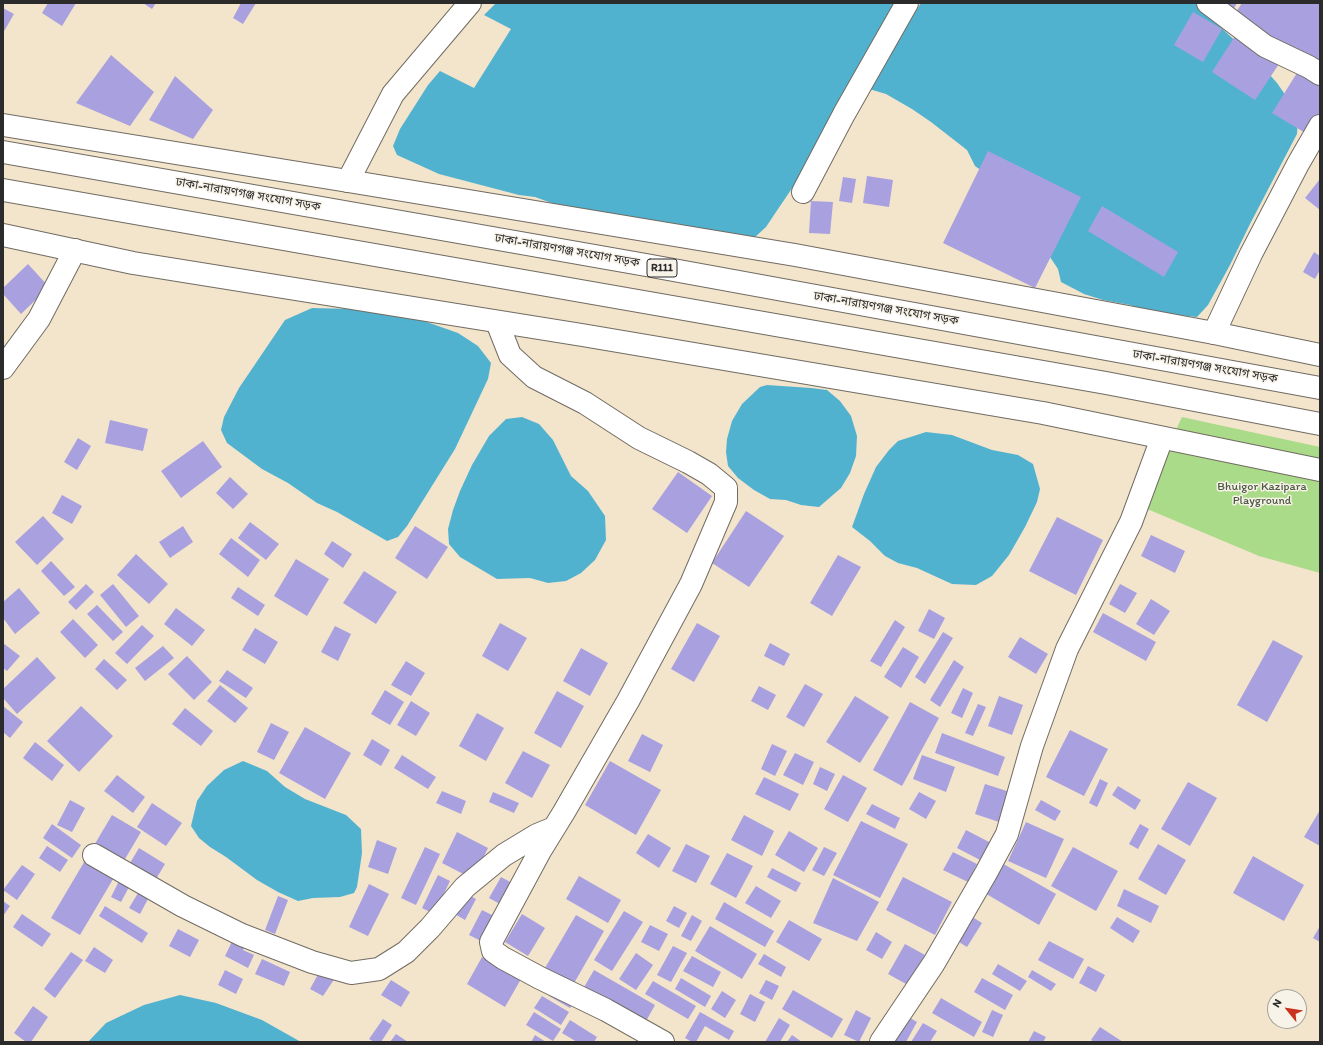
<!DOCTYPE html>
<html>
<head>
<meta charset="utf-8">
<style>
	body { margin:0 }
	#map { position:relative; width:1323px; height:1045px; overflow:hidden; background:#f3e4cc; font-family:Itim,sans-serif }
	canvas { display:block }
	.frame { position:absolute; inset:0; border:4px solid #2b2b2b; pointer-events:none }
	.north { position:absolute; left:1267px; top:989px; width:40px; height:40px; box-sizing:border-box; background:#f7f3e8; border:1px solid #a5a39c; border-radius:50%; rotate:300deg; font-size:11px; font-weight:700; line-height:16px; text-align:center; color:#2b2b2b }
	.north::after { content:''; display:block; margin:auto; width:14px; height:18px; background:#c8321e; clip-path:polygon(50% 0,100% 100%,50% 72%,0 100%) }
</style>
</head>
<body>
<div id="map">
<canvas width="1323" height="1045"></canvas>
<div class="frame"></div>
<div class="north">N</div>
</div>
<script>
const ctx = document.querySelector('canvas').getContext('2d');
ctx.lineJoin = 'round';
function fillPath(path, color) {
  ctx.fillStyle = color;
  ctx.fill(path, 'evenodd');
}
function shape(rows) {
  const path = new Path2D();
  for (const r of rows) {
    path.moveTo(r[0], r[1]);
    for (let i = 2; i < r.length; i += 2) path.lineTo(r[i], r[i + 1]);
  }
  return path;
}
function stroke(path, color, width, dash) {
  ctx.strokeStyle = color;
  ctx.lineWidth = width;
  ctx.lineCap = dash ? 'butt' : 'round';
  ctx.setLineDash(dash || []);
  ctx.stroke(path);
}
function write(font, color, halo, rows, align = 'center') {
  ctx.font = font + ' Itim,"Noto Sans Bengali",sans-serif';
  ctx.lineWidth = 3;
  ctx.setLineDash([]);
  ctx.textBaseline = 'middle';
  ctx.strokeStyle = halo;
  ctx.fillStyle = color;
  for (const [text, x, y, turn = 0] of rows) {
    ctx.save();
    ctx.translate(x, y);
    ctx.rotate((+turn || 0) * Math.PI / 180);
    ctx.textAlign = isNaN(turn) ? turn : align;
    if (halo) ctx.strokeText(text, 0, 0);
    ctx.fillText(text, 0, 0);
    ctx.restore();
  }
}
fillPath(shape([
	[1182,417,1320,447,1320,573,1259,556,1140,506]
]), '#aadb89');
fillPath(shape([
	[496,3,899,3,799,178,776,212,766,227,755,237,736,240,560,206,535,197,519,195,439,174,397,155,393,146,400,129,428,85,440,71,474,88,511,29,484,15],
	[921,3,1195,3,1262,66,1277,83,1293,106,1298,117,1297,134,1250,224,1230,265,1208,305,1197,317,1150,312,1130,305,1103,300,1084,294,1061,282,1058,269,1048,254,985,173,975,166,967,150,931,122,912,109,886,94,869,89,892,46],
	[312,308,354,309,424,321,458,333,478,346,491,363,488,379,455,449,407,526,398,537,387,541,337,512,317,503,288,483,262,469,227,443,221,430,224,417,239,388,285,320],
	[767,385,811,388,827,390,840,401,851,416,857,436,856,456,850,473,841,488,819,507,801,505,786,500,770,499,754,490,738,478,728,466,726,452,727,439,732,421,742,404,760,387],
	[522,417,539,424,553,440,571,476,588,491,605,516,606,540,595,560,581,573,566,581,548,583,530,578,497,579,460,557,449,544,448,529,453,510,460,491,472,465,489,436,506,419],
	[926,432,952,435,992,450,1018,455,1033,464,1040,489,1037,502,1025,527,1009,555,992,576,976,585,952,584,917,568,898,563,885,556,870,541,852,527,864,494,876,467,889,450,898,441],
	[243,761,267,771,285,787,305,799,346,815,361,829,362,853,357,887,354,893,340,897,313,898,298,901,278,892,257,880,226,857,210,847,199,838,191,826,197,801,207,786,224,770],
	[180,995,216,1003,262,1020,301,1042,88,1042,106,1023,144,1005]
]), '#51b2d0');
fillPath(shape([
	[48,3,76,3,62,26,42,13],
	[143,3,156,3,152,9],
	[241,3,256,3,243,24,233,18],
	[1216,3,1237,3,1232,12],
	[1242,3,1320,3,1320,65,1234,15],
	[3,8,14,14,3,33],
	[1193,12,1222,29,1203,62,1174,45],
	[1235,36,1279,64,1255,100,1212,72],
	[111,55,154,92,130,126,76,103],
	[1300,68,1320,80,1320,114,1307,134,1272,113],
	[175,76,213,110,193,139,149,120],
	[988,151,1081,197,1035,288,943,243],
	[867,176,893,180,889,207,863,203],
	[843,177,856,179,852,203,839,201],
	[1320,179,1320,210,1305,198],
	[811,201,833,202,830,234,809,233],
	[1102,206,1178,252,1164,277,1088,231],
	[1314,252,1320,256,1320,270,1315,279,1303,272],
	[28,264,49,287,21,314,3,294,3,288],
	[110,420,148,429,143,451,105,443],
	[78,438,91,446,77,470,64,462],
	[203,441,222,467,181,498,161,471],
	[678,472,712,496,687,533,652,509],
	[230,477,248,494,233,509,216,493],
	[62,495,82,506,72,524,52,513],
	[746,511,784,536,749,587,712,563],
	[43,516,64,539,37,565,15,542],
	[1057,517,1103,540,1076,595,1029,571],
	[250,522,279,544,266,560,238,538],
	[183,526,193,542,170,558,159,542],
	[415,526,448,547,427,579,395,558],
	[1151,535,1185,551,1175,573,1141,556],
	[231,538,260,560,248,577,219,554],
	[332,541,352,554,343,568,324,554],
	[136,554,168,584,149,604,117,575],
	[838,555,861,567,832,616,810,603],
	[296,559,329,579,307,616,274,596],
	[51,561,75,587,64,596,41,571],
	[364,571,397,592,376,624,343,603],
	[86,584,94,592,76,610,68,602],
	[113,584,139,616,126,627,100,595],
	[1120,584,1137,593,1125,613,1109,604],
	[238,587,265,605,258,616,231,598],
	[19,588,40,613,15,634,3,618,3,602],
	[1151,599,1170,611,1154,635,1136,624],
	[97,605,123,632,113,641,87,614],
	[176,608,205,630,192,646,164,624],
	[929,609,945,618,934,639,918,631],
	[1103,613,1156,642,1146,661,1093,632],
	[73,619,98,645,85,658,60,632],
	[895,620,905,627,881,667,870,661],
	[500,623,527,638,508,671,482,656],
	[697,623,720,636,694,682,671,669],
	[142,625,154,636,127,664,115,653],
	[335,626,351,634,338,661,321,652],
	[255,628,278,642,265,664,242,650],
	[943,632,953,638,925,684,915,677],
	[1020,637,1048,654,1036,674,1008,657],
	[1273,640,1303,656,1267,722,1237,705],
	[3,643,20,656,7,671,3,668],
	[770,643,790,654,784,666,764,656],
	[163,646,174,658,145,681,135,668],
	[903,647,919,657,901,688,884,677],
	[581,648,608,663,590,696,563,681],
	[187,656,212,682,194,700,168,674],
	[37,657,56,678,17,714,3,698,3,689],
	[104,659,127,680,117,690,95,669],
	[954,660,964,667,940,707,930,700],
	[406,661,425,673,411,696,391,685],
	[227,670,253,688,246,698,219,681],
	[805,684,823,694,804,727,786,717],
	[220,685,248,708,235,723,207,701],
	[759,686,776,695,768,710,751,701],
	[963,688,973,693,962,718,951,713],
	[385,690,404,702,390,725,371,714],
	[557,691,584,706,561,748,534,733],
	[855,696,889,717,860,763,826,742],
	[999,696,1023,705,1012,735,988,726],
	[411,701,430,713,416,736,397,725],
	[910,702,939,718,902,786,873,770],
	[978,704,986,707,973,736,965,733],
	[3,706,23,722,10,738,3,732],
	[81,706,113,736,79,772,47,741],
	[185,708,213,731,201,746,172,724],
	[477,713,504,728,486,761,459,746],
	[271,723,289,732,274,760,257,752],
	[305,727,351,753,325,799,279,773],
	[1070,730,1108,749,1084,796,1046,777],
	[942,733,1005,757,998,776,935,753],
	[642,734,663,745,650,772,628,761],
	[372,739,390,750,381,766,363,755],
	[35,742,64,765,52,781,23,758],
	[772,744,787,751,775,776,761,769],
	[523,751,550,765,532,798,505,783],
	[795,753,814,762,803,785,783,775],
	[402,755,436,777,428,789,394,768],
	[922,755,955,767,946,792,913,779],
	[610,761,661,790,636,835,585,805],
	[820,767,835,774,827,791,813,784],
	[117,775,145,797,133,813,104,791],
	[843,775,867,788,848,822,824,809],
	[764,777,799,794,790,811,755,794],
	[1100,779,1108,783,1097,807,1089,803],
	[1188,782,1217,798,1190,846,1161,829],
	[985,784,1010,792,999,822,975,814],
	[1118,786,1141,800,1135,810,1112,795],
	[442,791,466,801,461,814,436,803],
	[493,792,519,803,514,813,489,802],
	[919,792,936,801,926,819,909,809],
	[70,800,85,808,72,832,57,825],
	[1041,800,1061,811,1055,821,1035,810],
	[152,803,182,823,166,846,137,827],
	[872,804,900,818,895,829,866,814],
	[1320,810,1320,846,1304,837],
	[112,815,141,832,80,935,51,918],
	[744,815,774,831,762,856,731,840],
	[861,821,908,844,880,898,833,875],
	[1026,822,1064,839,1046,878,1008,861],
	[52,824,81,845,72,858,43,838],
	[1140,824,1149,829,1138,849,1129,844],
	[966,830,991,843,982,861,957,848],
	[789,831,818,848,804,872,775,855],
	[457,832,488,848,473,879,442,863],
	[648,834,671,848,659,868,636,853],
	[377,840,397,848,388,874,368,867],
	[686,844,710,856,696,883,672,871],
	[1158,844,1186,860,1166,895,1138,879],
	[47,846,68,860,60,872,39,858],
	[425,847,440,854,416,905,401,898],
	[824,847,837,853,824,876,812,870],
	[1073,847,1118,871,1096,911,1051,886],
	[139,848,165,864,156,879,130,863],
	[953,852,977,864,968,882,943,870],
	[727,853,753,866,736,898,710,884],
	[1253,856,1304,885,1284,921,1233,893],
	[1000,862,1056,894,1039,925,983,892],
	[22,865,35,874,17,900,3,890],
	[772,868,801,883,796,892,767,877],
	[438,875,450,881,434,914,422,908],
	[579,876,621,900,608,923,566,899],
	[501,877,512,883,500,904,489,898],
	[903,877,952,902,935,935,886,910],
	[833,878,879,902,857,941,813,923],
	[119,881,129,887,121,902,111,897],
	[369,884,389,894,368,936,349,927],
	[756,886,781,901,771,918,745,903],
	[1124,889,1159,906,1151,923,1117,906],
	[464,892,476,899,465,920,453,913],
	[138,893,148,899,140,914,129,908],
	[278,896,288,900,275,934,265,930],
	[3,901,10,906,3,916],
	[724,902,774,931,765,947,715,919],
	[105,906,148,933,142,943,99,916],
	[674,906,687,913,679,928,666,921],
	[482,910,494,916,481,941,469,935],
	[624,911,643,922,612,971,594,960],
	[22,914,51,934,42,947,13,927],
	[522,914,545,928,528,956,505,942],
	[576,915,604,931,573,985,545,968],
	[692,915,702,921,691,941,681,936],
	[969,915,982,923,967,947,954,939],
	[1117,917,1140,931,1133,943,1110,928],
	[789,920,822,939,809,961,776,942],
	[241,923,253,929,243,950,254,955,248,968,225,956],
	[650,925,668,934,659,951,641,942],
	[710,926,757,954,742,979,695,951],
	[1320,926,1320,942,1313,938],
	[178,929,199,940,190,957,169,946],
	[876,932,892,942,882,959,866,950],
	[1049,941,1084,959,1073,979,1038,960],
	[905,944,925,955,908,985,888,974],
	[673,946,687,953,671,982,657,975],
	[94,947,113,960,105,973,85,961],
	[71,952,83,960,55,998,44,989],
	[636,953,653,965,636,990,619,979],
	[764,954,786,967,781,977,758,964],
	[692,956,721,972,713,987,683,971],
	[482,957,521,979,505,1007,467,984],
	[262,959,290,972,284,986,255,974],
	[998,964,1027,981,1020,991,992,974],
	[1088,966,1105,975,1096,992,1079,983],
	[321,969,335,978,323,996,310,989],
	[225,970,243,979,236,994,218,985],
	[594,970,655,1005,645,1023,583,989],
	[1032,970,1056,984,1051,991,1028,977],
	[681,978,711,996,705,1007,675,989],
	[982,978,1013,995,1005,1010,974,992],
	[391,980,410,992,401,1007,381,995],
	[766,980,779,986,772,1000,759,993],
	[653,981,696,1006,688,1019,645,994],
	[554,988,575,1001,570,1008,549,996],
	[793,990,843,1019,832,1038,782,1009],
	[722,991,736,1000,725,1018,711,1009],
	[750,994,765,1002,755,1022,740,1014],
	[542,996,569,1012,561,1025,534,1008],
	[941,998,982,1022,974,1037,932,1013],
	[33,1006,48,1017,31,1042,26,1042,14,1033],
	[856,1010,871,1018,859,1042,844,1035],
	[992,1010,1003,1015,993,1037,982,1032],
	[534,1012,561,1029,553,1041,526,1025],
	[700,1012,734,1031,729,1040,705,1026,696,1042,692,1042,685,1038],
	[905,1015,917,1022,906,1042,889,1042],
	[779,1018,790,1025,780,1042,765,1042],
	[383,1019,392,1025,381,1042,374,1042,369,1039],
	[570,1020,597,1037,594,1042,577,1042,562,1033],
	[923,1023,937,1031,930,1042,911,1042],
	[1100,1027,1123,1042,1094,1042,1091,1040],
	[1034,1031,1046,1037,1043,1042,1028,1042],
	[396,1034,408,1042,390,1042],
	[535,1035,546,1042,531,1042],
	[792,1035,802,1042,787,1042]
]), '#a9a1df');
const street = shape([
	[1208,3,1265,46,1309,67,1320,74],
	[348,181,393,94,470,3],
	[803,192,844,114,907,3],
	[497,322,510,355,534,377,585,403,639,438,688,462,709,474,726,488,726,502,691,584,628,701,564,812,540,851,491,942,493,951,503,958,540,978,606,1010,663,1042],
	[1214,333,1251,254,1298,164,1320,126],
	[3,368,39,319,75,250],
	[94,855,183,906,242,935,312,962,351,973,379,969,406,952,430,928,465,887,504,855,537,835,554,828],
	[881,1042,934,963,986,873,1007,834,1032,746,1067,649,1131,522,1162,438]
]);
const secondary = shape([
	[3,125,348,181,795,255,1214,333,1320,355],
	[3,235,133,263,582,335,1043,413,1320,470]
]);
const primary = shape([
	[3,152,646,265,1320,388],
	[3,190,844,337,1106,383,1320,424]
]);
stroke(street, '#716c63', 24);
stroke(secondary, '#716c63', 24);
stroke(primary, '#716c63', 24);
stroke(street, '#fff', 22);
stroke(secondary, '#fff', 22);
stroke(primary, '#fff', 22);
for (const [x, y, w] of [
	[662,268,30]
]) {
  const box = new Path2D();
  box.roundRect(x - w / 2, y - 9, w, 18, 3);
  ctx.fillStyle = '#f7f3e8';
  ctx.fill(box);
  stroke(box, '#2b2b2b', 1);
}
write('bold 11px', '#2b2b2b', null, [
	["R111",662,268]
]);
write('12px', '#2b2b2b', '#f7f3e8', [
	["ঢাকা-নারায়ণগঞ্জ সংযোগ সড়ক",248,195,10],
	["ঢাকা-নারায়ণগঞ্জ সংযোগ সড়ক",567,251,10],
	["ঢাকা-নারায়ণগঞ্জ সংযোগ সড়ক",886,309,10],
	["ঢাকা-নারায়ণগঞ্জ সংযোগ সড়ক",1205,367,10]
]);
write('12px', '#4b5742', '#f7f3e8', [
	["Bhuigor Kazipara",1262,487],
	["Playground",1262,501]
]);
</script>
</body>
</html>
